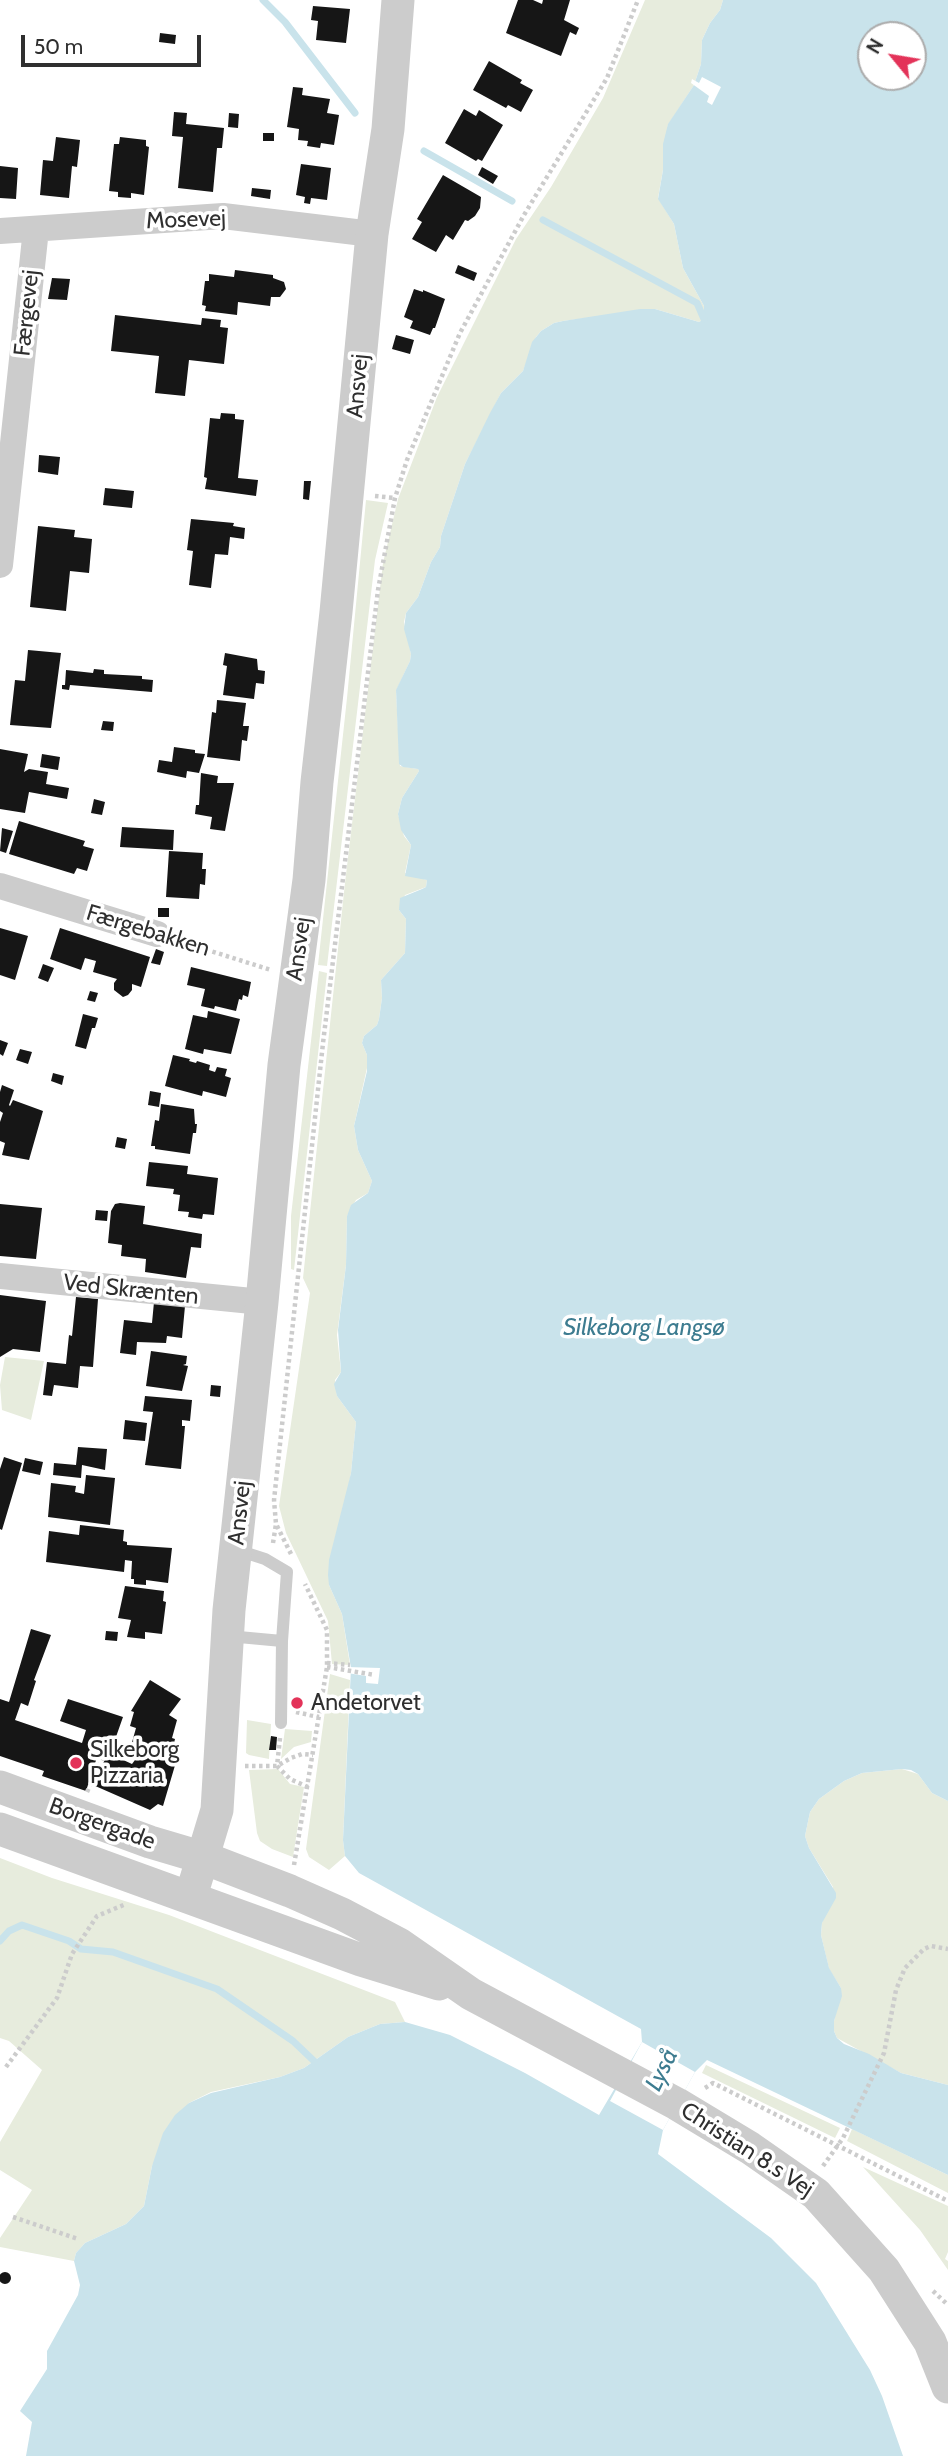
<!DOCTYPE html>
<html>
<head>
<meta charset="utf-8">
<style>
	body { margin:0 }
	#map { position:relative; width:948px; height:2456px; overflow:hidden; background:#fff; font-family:Cabin,sans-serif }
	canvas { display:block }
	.north { position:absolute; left:857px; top:21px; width:70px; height:70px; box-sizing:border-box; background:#fff; border:2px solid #acacac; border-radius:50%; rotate:300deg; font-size:19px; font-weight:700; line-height:28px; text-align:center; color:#2f2f2f }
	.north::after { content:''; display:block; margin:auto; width:24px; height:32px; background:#e33359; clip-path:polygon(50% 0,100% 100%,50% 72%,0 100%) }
	.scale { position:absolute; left:21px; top:35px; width:180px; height:32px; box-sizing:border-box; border:4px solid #2f2f2f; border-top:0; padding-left:9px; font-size:21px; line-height:24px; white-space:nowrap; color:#2f2f2f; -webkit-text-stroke:5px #fff; paint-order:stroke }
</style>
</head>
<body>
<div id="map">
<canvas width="948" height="2456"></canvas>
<div class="north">N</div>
<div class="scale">50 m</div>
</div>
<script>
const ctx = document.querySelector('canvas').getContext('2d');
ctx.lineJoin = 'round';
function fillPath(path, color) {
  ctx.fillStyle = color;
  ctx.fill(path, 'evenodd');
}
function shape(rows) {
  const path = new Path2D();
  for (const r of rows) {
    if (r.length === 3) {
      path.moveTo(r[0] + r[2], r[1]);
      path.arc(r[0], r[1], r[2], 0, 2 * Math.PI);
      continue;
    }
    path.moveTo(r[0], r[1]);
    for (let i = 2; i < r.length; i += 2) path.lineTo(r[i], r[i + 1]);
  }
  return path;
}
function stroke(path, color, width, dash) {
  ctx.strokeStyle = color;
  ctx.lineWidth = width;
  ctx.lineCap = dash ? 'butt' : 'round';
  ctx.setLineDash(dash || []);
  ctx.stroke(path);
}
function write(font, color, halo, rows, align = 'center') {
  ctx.font = font + ' Cabin,sans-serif';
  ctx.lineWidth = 7;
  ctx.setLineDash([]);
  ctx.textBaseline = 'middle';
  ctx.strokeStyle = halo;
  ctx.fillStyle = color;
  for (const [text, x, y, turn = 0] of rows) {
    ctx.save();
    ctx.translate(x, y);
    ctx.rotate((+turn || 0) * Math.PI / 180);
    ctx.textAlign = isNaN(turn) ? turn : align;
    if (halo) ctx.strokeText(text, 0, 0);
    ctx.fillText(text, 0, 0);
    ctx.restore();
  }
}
fillPath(shape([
	[645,0,723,0,720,10,710,23,702,40,701,64,694,85,668,125,663,170,658,198,674,224,683,268,704,306,704,319,699,322,655,309,563,321,554,323,541,331,536,337,523,371,501,393,465,464,441,536,440,547,431,562,418,597,406,613,404,622,411,654,410,661,396,691,400,766,418,769,419,771,402,798,398,814,404,836,411,845,405,873,427,880,426,887,405,895,399,910,406,919,405,953,381,980,382,998,379,1019,377,1025,364,1036,362,1043,367,1055,367,1068,354,1126,358,1150,372,1181,368,1193,356,1200,347,1216,346,1265,337,1335,341,1372,335,1380,337,1396,356,1422,351,1473,329,1585,342,1614,350,1665,332,1664,328,1621,286,1533,279,1506,310,1293,303,1278,345,883,383,563,398,499,437,397,516,239,551,187,603,98],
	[366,500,388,503,375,560,327,966,318,965,347,698],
	[319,971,327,973,294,1270,291,1269,291,1216],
	[5,1357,44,1361,31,1420,2,1410,0,1385],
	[330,1674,350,1680,343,1840,345,1856,329,1870,309,1857,306,1849],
	[247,1720,271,1724,269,1759,249,1755,246,1753],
	[285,1729,312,1731,311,1742,294,1747,281,1759],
	[278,1769,290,1784,304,1787,293,1857,272,1849,260,1841,257,1833,249,1770],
	[902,1769,918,1774,932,1793,948,1801,948,2085,901,2073,837,2038,834,2031,834,2021,841,1988,829,1969,821,1935,822,1923,833,1887,809,1848,805,1836,810,1812,819,1799,844,1781,862,1773],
	[0,1858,52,1878,169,1915,395,2002,405,2022,380,2024,348,2037,304,2068,280,2077,211,2092,189,2103,152,2166,144,2206,126,2224,85,2243,76,2253,74,2261,0,2247,0,2238,32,2190,0,2170,0,2142,42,2070,9,2041,0,2038],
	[706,2065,840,2128,835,2138,702,2073],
	[852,2129,948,2175,948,2193,847,2141],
	[863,2167,948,2206,948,2252,945,2259,948,2261,948,2270,920,2230]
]), '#e7ecdd');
fillPath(shape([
	[723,0,948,0,948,1801,932,1793,918,1774,911,1770,902,1769,862,1773,844,1781,819,1799,810,1812,805,1836,809,1848,836,1893,836,1898,822,1923,821,1935,829,1968,841,1988,842,1996,834,2021,834,2031,837,2038,844,2044,869,2054,901,2073,948,2085,948,2175,707,2060,695,2072,663,2130,658,2154,771,2238,816,2283,870,2370,882,2396,903,2456,26,2456,32,2422,20,2411,47,2369,47,2351,78,2295,80,2285,74,2261,76,2253,85,2243,126,2224,144,2206,152,2166,163,2133,175,2115,189,2103,211,2093,280,2077,304,2068,348,2037,380,2024,405,2022,450,2035,525,2073,599,2115,642,2042,641,2029,359,1873,345,1856,343,1840,351,1668,342,1614,329,1585,328,1575,329,1560,351,1473,356,1422,337,1396,334,1384,341,1372,338,1330,346,1265,347,1216,351,1205,368,1193,372,1181,358,1150,354,1126,367,1071,367,1055,362,1043,364,1036,377,1025,379,1019,382,998,381,980,405,953,406,919,399,910,400,898,422,889,426,887,427,880,405,876,411,845,401,830,398,814,402,798,419,771,418,769,403,767,399,764,396,690,410,661,411,654,404,629,406,613,418,597,431,562,440,547,441,536,465,464,490,413,501,393,523,371,532,342,541,331,554,323,563,321,640,309,655,309,699,322,704,319,704,306,683,268,674,224,658,199,663,170,663,144,668,124,694,85,701,64,702,40,710,23,720,10],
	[871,35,913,35,913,77,871,77]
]), '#c9e3eb');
fillPath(shape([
	[702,77,721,87,712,105,707,102,709,96,691,83,692,79,699,83],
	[347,1667,380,1668,378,1684,366,1683,366,1676,347,1673],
	[642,2042,695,2072,663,2130,610,2101]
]), '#fff');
stroke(shape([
	[263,0,285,22,355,113],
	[424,151,512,201],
	[543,220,697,303,704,319],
	[0,1941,9,1931,22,1925,69,1941,81,1949,113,1952,217,1989,293,2041,314,2061]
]), '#c9e3eb', 7);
fillPath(shape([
	[518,0,533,0,542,4,543,0,570,0,564,20,579,28,576,35,570,32,561,56,506,33],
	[313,6,350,9,346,43,316,40,318,21,311,20],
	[160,33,176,35,175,44,159,42],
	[489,61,522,80,520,83,533,90,521,112,508,105,506,108,473,90],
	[293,87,303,88,302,95,330,99,327,113,339,115,334,145,321,143,320,148,307,146,308,141,298,140,299,129,287,127],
	[464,109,476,116,479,110,503,125,482,161,478,159,476,161,445,143],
	[174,112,187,113,186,124,224,128,222,148,217,148,213,192,178,188,183,137,172,136],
	[229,113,239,114,238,128,228,127],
	[263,133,274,133,274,141,263,141],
	[56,137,80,140,77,167,72,166,69,198,40,195,43,160,53,161],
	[120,137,146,140,146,146,149,147,144,195,131,193,131,198,118,197,118,192,109,191,114,144,119,144],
	[301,164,331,168,327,200,311,198,310,204,304,203,305,197,296,195],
	[0,166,18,168,16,199,0,198],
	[482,167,498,176,493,184,478,175],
	[443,175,481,197,480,208,475,216,468,221,465,220,453,240,446,235,436,252,412,239,422,222,417,219],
	[252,188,271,190,270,199,251,196],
	[458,265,477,273,474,281,455,273],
	[235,270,273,275,273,278,284,282,286,289,280,297,271,297,270,306,238,302,237,315,205,311,206,306,202,305,205,281,209,281,209,274,234,277],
	[52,278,70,279,67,300,48,299],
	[414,289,423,292,423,290,445,299,435,328,433,328,430,335,410,328,413,321,404,317],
	[115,315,201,325,202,318,221,320,220,327,228,328,224,364,189,360,185,396,155,393,159,356,111,351],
	[396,335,414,340,410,354,392,349],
	[221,413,235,414,235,419,244,420,238,478,258,480,256,496,205,489,207,478,204,477,210,418,220,419],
	[39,455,60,457,58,475,38,472],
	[304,481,311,481,309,500,303,499],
	[105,488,134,491,132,508,103,505],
	[191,519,234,523,233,526,245,528,244,539,230,537,228,555,215,554,211,588,189,585,193,551,187,550],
	[38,526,75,530,74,537,92,539,89,573,70,571,66,611,30,607],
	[28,650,61,653,51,728,10,725,15,680,25,681],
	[225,653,257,659,258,670,265,671,264,684,256,683,254,699,223,695,227,666,223,665],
	[94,669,104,670,104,674,142,676,142,679,153,680,152,692,70,685,69,690,62,689,62,685,65,685,66,670,93,673],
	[217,700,246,703,243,726,249,726,247,741,242,740,240,761,207,757,212,712,216,713],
	[103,721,114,722,113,731,101,730],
	[174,747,195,750,195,753,205,754,199,773,187,771,186,778,157,772,159,760,172,762],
	[0,749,28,754,24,772,29,769,48,772,46,784,69,788,67,799,29,792,25,813,0,809],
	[42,754,60,757,58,770,40,767],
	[201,773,218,776,217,783,234,783,225,831,210,829,212,817,195,814,196,805,199,805],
	[94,799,105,802,102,815,91,813],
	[19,821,85,841,83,846,94,849,87,871,77,868,74,874,9,854],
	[122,827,174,830,173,850,120,847],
	[2,828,13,831,6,853,0,851],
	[169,851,203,853,202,869,206,869,205,885,200,884,199,899,166,897],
	[158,908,169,908,169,917,158,917],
	[0,928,28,936,15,980,0,975],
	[60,928,150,957,141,987,132,984,132,990,128,995,123,997,114,990,114,983,117,979,93,972,96,961,85,958,81,970,50,959],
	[156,949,164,952,160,965,151,963],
	[43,964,54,968,48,982,38,978],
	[191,967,251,982,248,997,243,995,242,1000,239,999,236,1011,215,1006,214,1009,201,1006,205,989,187,985],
	[90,991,98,993,95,1002,87,1000],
	[208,1011,240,1019,231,1054,204,1049,203,1054,185,1049,193,1015,207,1018],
	[83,1014,98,1018,95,1028,92,1028,86,1049,75,1046],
	[0,1040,8,1043,3,1056,0,1054],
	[20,1049,32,1052,28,1064,16,1060],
	[173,1055,190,1059,189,1061,196,1063,197,1061,210,1065,209,1070,215,1072,217,1067,227,1069,225,1076,231,1078,226,1097,203,1091,202,1096,165,1086],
	[53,1073,64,1076,62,1085,51,1081],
	[2,1085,14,1090,9,1105,10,1106,13,1100,43,1111,29,1160,2,1155,5,1143,0,1141,0,1122,3,1113,0,1111,0,1092],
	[150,1091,161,1093,159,1107,148,1105],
	[161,1104,194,1109,195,1124,197,1124,196,1133,193,1133,190,1154,155,1149,155,1146,151,1146,155,1120,159,1121],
	[117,1137,127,1139,125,1149,115,1147],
	[149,1162,188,1166,187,1174,218,1178,214,1215,203,1214,202,1219,188,1217,189,1212,178,1211,180,1195,173,1194,174,1189,146,1186],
	[120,1203,145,1206,143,1224,202,1234,201,1248,191,1247,186,1278,145,1272,146,1259,121,1256,122,1245,108,1243,111,1211,115,1204],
	[0,1204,42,1208,36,1259,0,1256],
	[96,1210,108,1211,107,1221,95,1220],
	[0,1295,46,1301,40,1352,13,1349,0,1357],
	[76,1297,98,1299,93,1367,80,1366,78,1388,54,1385,52,1396,43,1395,47,1362,66,1364,69,1335,72,1336],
	[154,1302,185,1306,182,1338,167,1336,166,1343,137,1342,136,1355,120,1353,124,1320,152,1323],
	[151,1351,187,1356,186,1364,183,1365,188,1366,182,1391,146,1386],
	[211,1385,221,1386,220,1397,210,1396],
	[145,1396,192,1400,190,1421,182,1420,182,1426,185,1426,181,1469,145,1465,153,1412,143,1411],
	[125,1420,147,1423,145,1441,123,1439],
	[78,1447,107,1449,105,1470,82,1465,81,1478,53,1475,54,1463,76,1465],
	[4,1457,22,1463,2,1530,0,1529,0,1469],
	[25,1458,43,1462,40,1475,22,1471],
	[86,1475,115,1478,110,1525,48,1517,51,1483,76,1486,75,1492,84,1494],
	[80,1525,124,1530,123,1541,127,1542,127,1545,172,1548,168,1583,146,1580,146,1585,134,1584,134,1579,131,1579,132,1561,125,1560,124,1572,46,1562,49,1531,79,1535],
	[125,1586,164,1591,163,1601,166,1602,162,1634,145,1632,145,1639,127,1637,131,1620,118,1618],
	[31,1629,51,1635,34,1680,36,1681,28,1706,21,1703,15,1720,82,1743,86,1730,60,1721,68,1699,123,1717,111,1751,100,1748,86,1791,42,1776,44,1771,0,1756,0,1699,9,1702],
	[106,1631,118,1632,117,1641,105,1640],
	[150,1680,181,1699,169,1715,177,1720,172,1738,175,1739,172,1752,176,1762,163,1806,158,1804,150,1810,93,1785,108,1753,132,1764,138,1756,143,1757,142,1749,131,1746,136,1728,130,1726,134,1712,131,1711],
	[271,1736,277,1737,276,1750,269,1750],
	[5,2278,6]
]), '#161616');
stroke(shape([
	[375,496,395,498],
	[179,941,271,970],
	[273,1543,276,1524],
	[291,1554,276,1524,274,1500,323,1043,378,590,395,498,407,460,460,333,524,215,607,78,638,0],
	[327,1663,350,1665],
	[327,1667,375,1675],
	[296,1712,319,1717],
	[280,1738,277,1766,290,1779,308,1787],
	[245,1766,277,1766,291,1758,302,1754,313,1755],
	[87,1792,105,1753,117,1753],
	[294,1865,327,1667,327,1630,305,1584],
	[6,2067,57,1998,72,1954,97,1916,126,1904],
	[705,2088,713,2083,948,2201],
	[823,2166,843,2138,884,2053,896,1990,905,1968,924,1949,931,1946,948,1949],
	[13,2217,78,2239],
	[933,2291,948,2305]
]), '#ccc', 4.5, [3.5, 3.5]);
stroke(shape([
	[237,1550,265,1559,287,1572,282,1641,281,1723],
	[228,1636,282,1641]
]), '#ccc', 12);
stroke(shape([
	[0,231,223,216,372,234],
	[0,565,36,229],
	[0,886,157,934],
	[0,1276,262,1302]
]), '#ccc', 26);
stroke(shape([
	[0,1787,150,1842,204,1858,290,1891,342,1914,399,1944,471,1994,677,2104,750,2148,816,2194,884,2270,930,2342,948,2387],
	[0,1829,361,1960,439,1984],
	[191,1896,217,1810,229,1610,262,1302,284,1065,309,880,317,782,336,612,372,234,388,129,398,0]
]), '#ccc', 33);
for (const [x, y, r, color] of [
	[297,1703,7,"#e33359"],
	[76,1763,7,"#e33359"]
]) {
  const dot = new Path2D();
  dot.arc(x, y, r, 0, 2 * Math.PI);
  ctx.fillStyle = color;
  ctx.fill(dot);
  stroke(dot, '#fff', 2.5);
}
write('23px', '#2f2f2f', '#fff', [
	["Mosevej",186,220,-2],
	["Færgevej",27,313,-84],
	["Ansvej",358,386,-85],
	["Færgebakken",148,931,17],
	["Ansvej",299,949,-82],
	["Ved Skrænten",131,1290,6],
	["Ansvej",240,1513,-84],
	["Borgergade",102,1824,20],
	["Christian 8.s Vej",747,2150,33]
]);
write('23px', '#2f2f2f', '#fff', [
	["Andetorvet",311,1703],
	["Silkeborg",90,1750],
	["Pizzaria",90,1776]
], 'left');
write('italic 24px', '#3d7c90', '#fff', [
	["Silkeborg Langsø",644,1328],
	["Lyså",662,2070,-64]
]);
</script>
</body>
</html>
